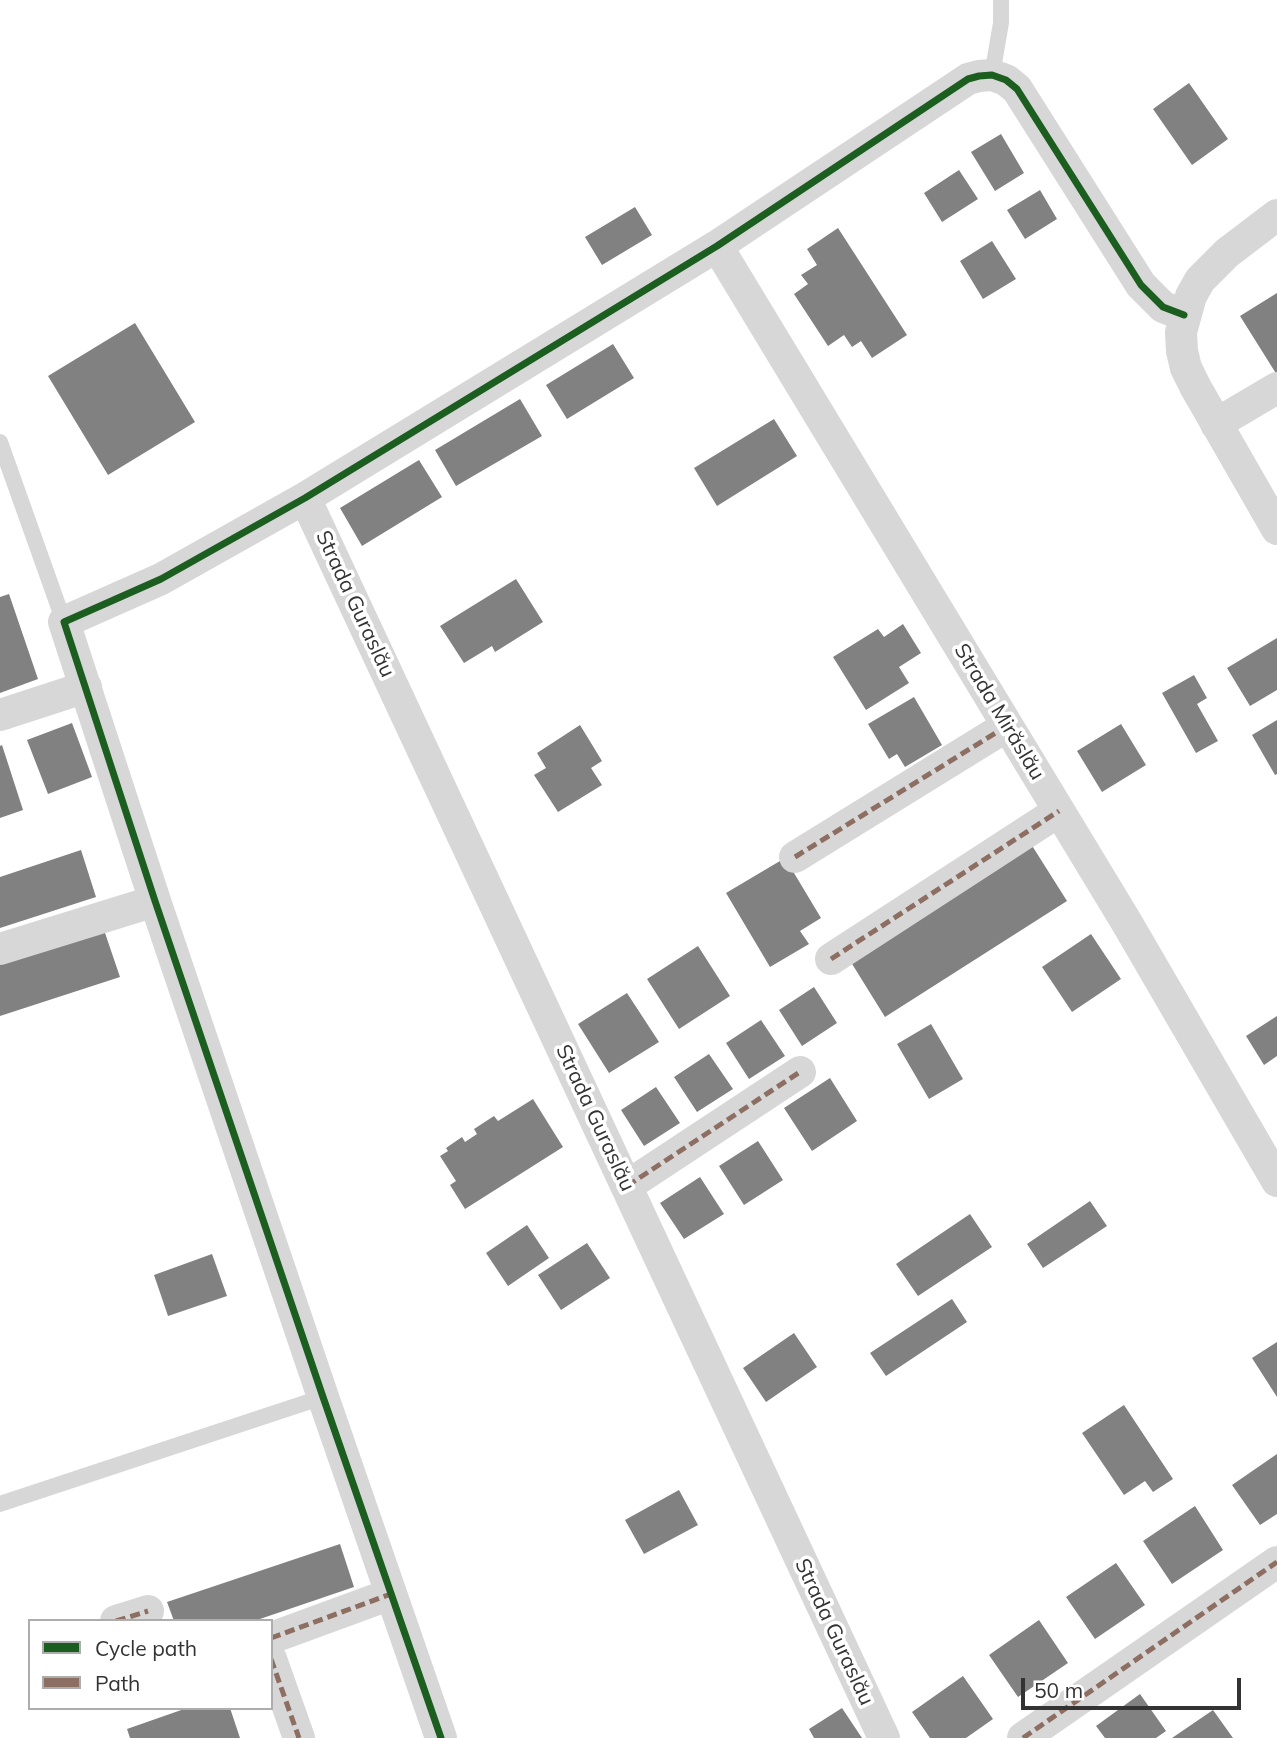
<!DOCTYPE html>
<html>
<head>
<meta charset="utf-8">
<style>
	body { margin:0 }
	#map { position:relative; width:1277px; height:1738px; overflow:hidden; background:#fff; font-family:Mulish,sans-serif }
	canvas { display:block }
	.legend { position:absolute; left:28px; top:1619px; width:245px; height:91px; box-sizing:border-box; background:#fff; border:2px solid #adadad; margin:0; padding:9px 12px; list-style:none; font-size:21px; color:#333 }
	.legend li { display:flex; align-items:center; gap:14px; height:35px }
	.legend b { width:35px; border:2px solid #adadad }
	.scale { position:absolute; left:1021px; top:1678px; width:220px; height:32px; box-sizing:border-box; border:4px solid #333; border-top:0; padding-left:9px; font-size:21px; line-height:24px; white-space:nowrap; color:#333; -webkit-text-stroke:5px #fff; paint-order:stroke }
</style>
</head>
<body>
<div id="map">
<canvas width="1277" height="1738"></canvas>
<ul class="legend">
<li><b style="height:9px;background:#1b5e20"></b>Cycle path</li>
<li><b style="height:9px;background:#8d6e63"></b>Path</li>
</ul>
<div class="scale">50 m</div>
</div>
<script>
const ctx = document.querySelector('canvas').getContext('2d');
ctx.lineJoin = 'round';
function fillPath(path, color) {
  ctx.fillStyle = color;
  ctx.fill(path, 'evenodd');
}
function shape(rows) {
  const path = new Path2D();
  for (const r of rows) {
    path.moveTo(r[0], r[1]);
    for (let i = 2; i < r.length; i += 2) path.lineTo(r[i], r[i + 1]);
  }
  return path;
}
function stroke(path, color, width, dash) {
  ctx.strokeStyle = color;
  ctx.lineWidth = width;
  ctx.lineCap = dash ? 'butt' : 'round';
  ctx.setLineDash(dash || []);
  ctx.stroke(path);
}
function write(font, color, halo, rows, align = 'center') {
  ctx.font = font + ' Mulish,sans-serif';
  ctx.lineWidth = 7;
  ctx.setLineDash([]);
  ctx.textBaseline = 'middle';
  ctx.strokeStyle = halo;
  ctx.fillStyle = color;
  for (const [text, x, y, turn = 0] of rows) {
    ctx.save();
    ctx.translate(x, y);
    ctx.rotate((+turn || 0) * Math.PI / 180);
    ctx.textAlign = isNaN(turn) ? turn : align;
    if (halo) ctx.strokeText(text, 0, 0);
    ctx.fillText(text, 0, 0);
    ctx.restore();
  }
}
fillPath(shape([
	[1189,83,1228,139,1192,165,1153,109],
	[1001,134,1024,173,995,191,971,152],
	[959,170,978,199,942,222,924,193],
	[1040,190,1057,219,1025,239,1007,210],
	[635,207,652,235,602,265,585,237],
	[838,228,907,335,872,358,861,341,852,347,844,335,828,346,794,294,808,284,801,275,817,265,807,249],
	[992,241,1016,279,983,299,960,261],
	[1277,293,1277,375,1240,316],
	[135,323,195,422,108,475,48,376],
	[613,344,634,378,567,419,546,385],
	[520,399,542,436,456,486,435,450],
	[774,419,797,456,717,506,694,468],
	[419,460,442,497,362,546,340,508],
	[516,579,543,622,495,652,492,646,464,663,440,626],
	[9,594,38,679,0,693,0,597],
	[903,624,921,653,899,667,909,683,866,710,833,657,878,629,884,637],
	[1277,638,1277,690,1250,706,1227,668],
	[1194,675,1207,698,1197,704,1218,741,1196,753,1162,693],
	[914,697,942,745,905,767,897,754,889,759,868,724],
	[1277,720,1277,774,1275,775,1252,735],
	[72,723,92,777,48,794,27,740],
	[1121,724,1146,765,1102,792,1077,751],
	[580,725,602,761,591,768,602,785,558,812,534,775,546,768,537,753],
	[2,745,23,810,0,818,0,746],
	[1031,844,1067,901,885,1017,849,959],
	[81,850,96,897,0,928,0,877],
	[785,858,821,918,800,931,809,944,770,967,726,893],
	[104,930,120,977,0,1016,0,964],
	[1091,934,1121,979,1072,1012,1042,967],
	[698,946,730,996,679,1029,647,979],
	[814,987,837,1023,802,1046,779,1010],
	[627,993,659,1042,609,1073,578,1024],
	[1277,1016,1277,1056,1264,1065,1246,1036],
	[761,1020,785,1056,749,1079,726,1043],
	[931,1024,963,1079,929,1099,897,1044],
	[709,1054,733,1089,697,1112,674,1077],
	[830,1078,857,1121,812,1151,784,1108],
	[656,1087,680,1123,644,1146,621,1110],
	[533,1099,563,1147,465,1209,450,1185,456,1181,440,1156,448,1151,446,1148,462,1137,465,1142,477,1134,474,1129,494,1116,498,1121],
	[758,1141,783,1180,744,1205,719,1166],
	[700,1177,724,1214,684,1239,660,1203],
	[1090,1201,1107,1226,1043,1268,1027,1244],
	[970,1214,992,1247,918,1296,896,1264],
	[527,1225,549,1258,508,1286,486,1253],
	[587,1243,610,1278,561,1310,538,1275],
	[212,1254,227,1296,168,1316,154,1275],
	[952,1299,967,1322,886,1376,870,1353],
	[794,1333,817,1367,766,1402,743,1368],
	[1277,1342,1277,1397,1252,1358],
	[1124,1405,1173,1479,1153,1492,1145,1481,1124,1495,1082,1433],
	[1277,1454,1277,1514,1260,1525,1232,1485],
	[679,1490,698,1525,644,1554,625,1520],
	[1195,1506,1223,1550,1172,1584,1143,1541],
	[340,1544,354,1587,254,1621,174,1621,167,1602],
	[1116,1563,1145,1605,1095,1639,1066,1597],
	[1039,1620,1068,1663,1018,1697,989,1655],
	[963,1676,993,1719,966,1738,930,1738,912,1712],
	[1140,1694,1166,1731,1156,1738,1105,1738,1096,1726],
	[187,1708,230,1708,240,1738,130,1738,127,1729],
	[842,1708,862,1738,814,1738,809,1729],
	[1213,1710,1233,1738,1172,1738]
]), '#818181');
stroke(shape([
	[992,75,1001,23,1001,0],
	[0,442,64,622],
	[0,1504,323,1397]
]), '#d7d7d7', 16);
stroke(shape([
	[1277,215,1227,253,1200,280,1191,296,1181,332,1182,351,1186,368,1196,388,1277,529],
	[717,246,1127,923,1277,1181],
	[1216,424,1277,388],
	[305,498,884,1738],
	[0,715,86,687],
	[795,857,1007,726],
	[0,949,155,901],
	[831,959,1059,811],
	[627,1186,800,1072],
	[116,1621,148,1611],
	[271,1638,391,1594],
	[271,1659,299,1738],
	[441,1738,323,1397,155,901,64,622,161,579,305,498,717,246,968,79,979,76,992,75,1006,80,1017,89,1141,285,1163,307,1184,315],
	[1023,1738,1277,1562]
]), '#d7d7d7', 32);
stroke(shape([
	[795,857,1007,726],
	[831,959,1059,811],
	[627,1186,800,1072],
	[116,1621,148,1611],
	[271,1638,391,1594],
	[271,1659,299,1738],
	[1023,1738,1277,1562]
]), '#8d6e63', 5, [10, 5]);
stroke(shape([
	[441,1738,323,1397,155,901,64,622,161,579,305,498,717,246,968,79,979,76,992,75,1006,80,1017,89,1141,285,1163,307,1184,315]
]), '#1b5e20', 7);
write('21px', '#333', '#fff', [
	["Strada Guraslău",355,604,65],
	["Strada Mirăslău",999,712,59],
	["Strada Guraslău",595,1118,65],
	["Strada Guraslău",834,1632,65]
]);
</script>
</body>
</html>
